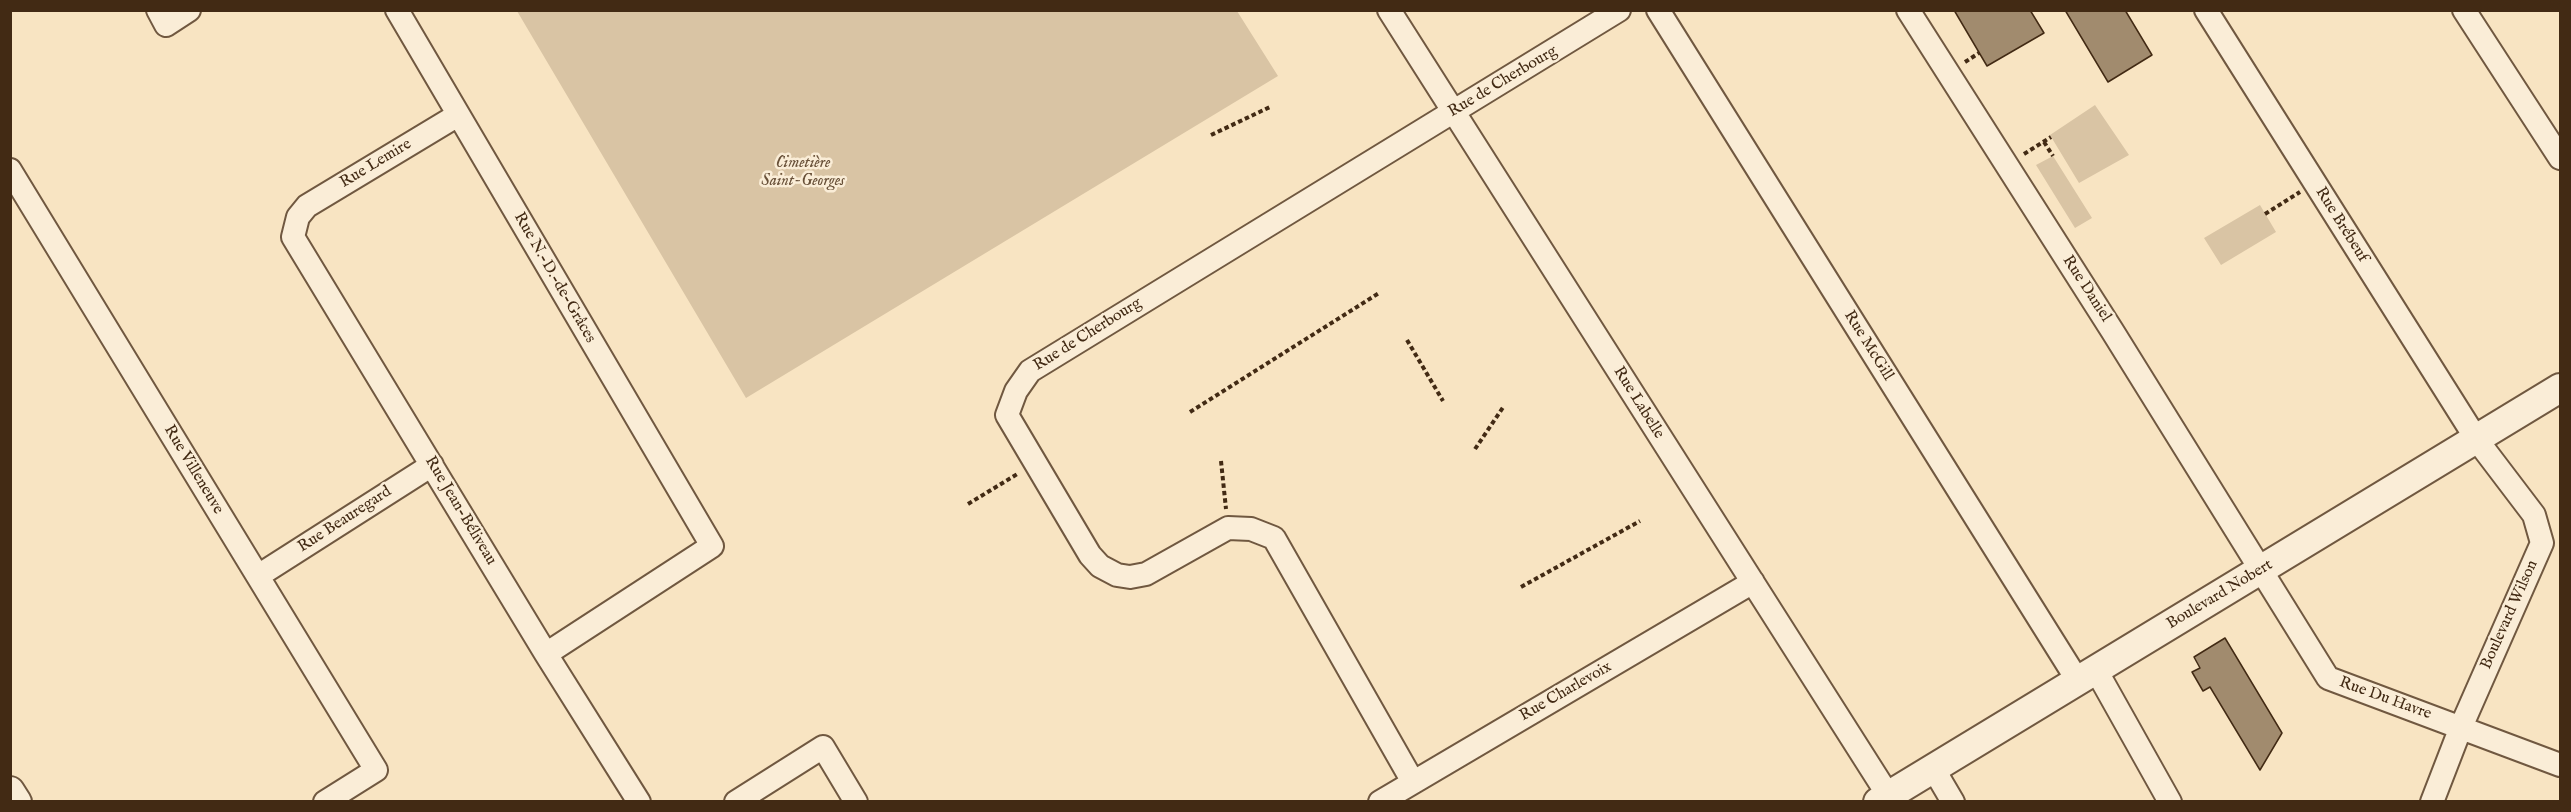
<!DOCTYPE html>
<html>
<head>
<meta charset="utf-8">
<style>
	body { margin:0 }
	#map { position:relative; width:2571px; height:812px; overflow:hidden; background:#f8e4c2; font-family:"IM FELL English",serif }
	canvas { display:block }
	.frame { position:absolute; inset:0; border:12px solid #422a14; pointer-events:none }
</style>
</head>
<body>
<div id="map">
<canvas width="2571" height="812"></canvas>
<div class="frame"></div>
</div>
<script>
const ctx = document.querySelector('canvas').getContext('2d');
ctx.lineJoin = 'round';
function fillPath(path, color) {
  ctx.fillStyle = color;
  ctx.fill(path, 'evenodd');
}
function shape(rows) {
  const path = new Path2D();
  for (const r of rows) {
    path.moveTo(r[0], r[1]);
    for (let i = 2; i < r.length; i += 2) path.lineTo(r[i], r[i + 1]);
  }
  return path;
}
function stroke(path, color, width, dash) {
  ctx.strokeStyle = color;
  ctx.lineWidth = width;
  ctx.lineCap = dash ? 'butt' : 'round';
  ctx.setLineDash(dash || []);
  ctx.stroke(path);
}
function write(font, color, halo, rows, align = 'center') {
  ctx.font = font + ' "IM FELL English",serif';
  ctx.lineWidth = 5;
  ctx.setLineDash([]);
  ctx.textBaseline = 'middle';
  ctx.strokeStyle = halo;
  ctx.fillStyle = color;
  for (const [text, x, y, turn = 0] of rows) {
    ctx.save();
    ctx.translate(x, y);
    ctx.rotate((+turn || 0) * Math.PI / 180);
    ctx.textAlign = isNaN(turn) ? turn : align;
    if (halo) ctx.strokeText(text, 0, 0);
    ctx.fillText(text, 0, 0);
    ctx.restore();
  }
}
fillPath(shape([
	[517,11,1237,11,1278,76,746,398],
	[2095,105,2129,155,2079,183,2050,135],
	[2053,156,2092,218,2075,228,2036,165],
	[2260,205,2276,232,2221,265,2204,238]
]), '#d9c4a4');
const building = shape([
	[1954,10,2030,10,2044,33,1987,66,1954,10],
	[2065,10,2125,10,2152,55,2108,82,2065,10],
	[2225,638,2282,733,2260,770,2210,687,2203,691,2192,672,2200,668,2194,657,2225,638]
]);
fillPath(building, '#a18b6e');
stroke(building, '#422a14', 1.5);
const minor = shape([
	[158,10,166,25,189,10],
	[397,10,712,546,546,654],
	[1389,10,1888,795],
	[1658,10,2078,681],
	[1908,10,2113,332,2328,678,2560,765],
	[2206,10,2477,440,2534,515,2542,543,2461,727,2432,802],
	[2464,10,2560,158],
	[458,115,307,206,298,217,293,237,546,654,639,802],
	[10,170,376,770,325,802],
	[258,576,432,465],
	[2096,670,2170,802],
	[1933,768,1953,802],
	[1413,782,1274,538,1251,529,1228,528,1146,574,1130,577,1117,575,1100,566,1090,555,1007,415,1016,391,1030,371,1619,10],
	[736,802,823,747,856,802],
	[1380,802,1753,582]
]);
const tertiary = shape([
	[10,791,17,802],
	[1878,802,2560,388]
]);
stroke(minor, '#705840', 26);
stroke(tertiary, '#705840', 32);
stroke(shape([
	[1965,62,1979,53],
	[1211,135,1270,107],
	[2044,142,2053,156],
	[2024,154,2051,137],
	[2265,214,2300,192],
	[1407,340,1443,401],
	[1190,412,1379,293],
	[1475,449,1504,406],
	[1221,461,1226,509],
	[968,504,1019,473],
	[1521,587,1640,521]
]), '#422a14', 4, [4.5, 3]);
stroke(minor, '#faedd7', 22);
stroke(tertiary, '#faedd7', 28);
write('16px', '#422a14', '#faedd7', [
	["Rue de Cherbourg",1503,82,-31],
	["Rue Lemire",376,164,-31],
	["Rue Brébeuf",2341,225,58],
	["Rue N.-D.-de-Grâces",554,278,60],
	["Rue Daniel",2086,289,57],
	["Rue de Cherbourg",1088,335,-32],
	["Rue McGill",1868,346,58],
	["Rue Labelle",1638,403,58],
	["Rue Villeneuve",193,470,59],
	["Rue Jean-Béliveau",460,511,59],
	["Rue Beauregard",345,520,-33],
	["Boulevard Nobert",2220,595,-31],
	["Boulevard Wilson",2510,615,-66],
	["Rue Charlevoix",1566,692,-30],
	["Rue Du Havre",2385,699,20]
]);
write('italic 16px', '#685038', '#faedd7', [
	["Cimetière",803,164],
	["Saint-Georges",803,182]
]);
</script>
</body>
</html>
